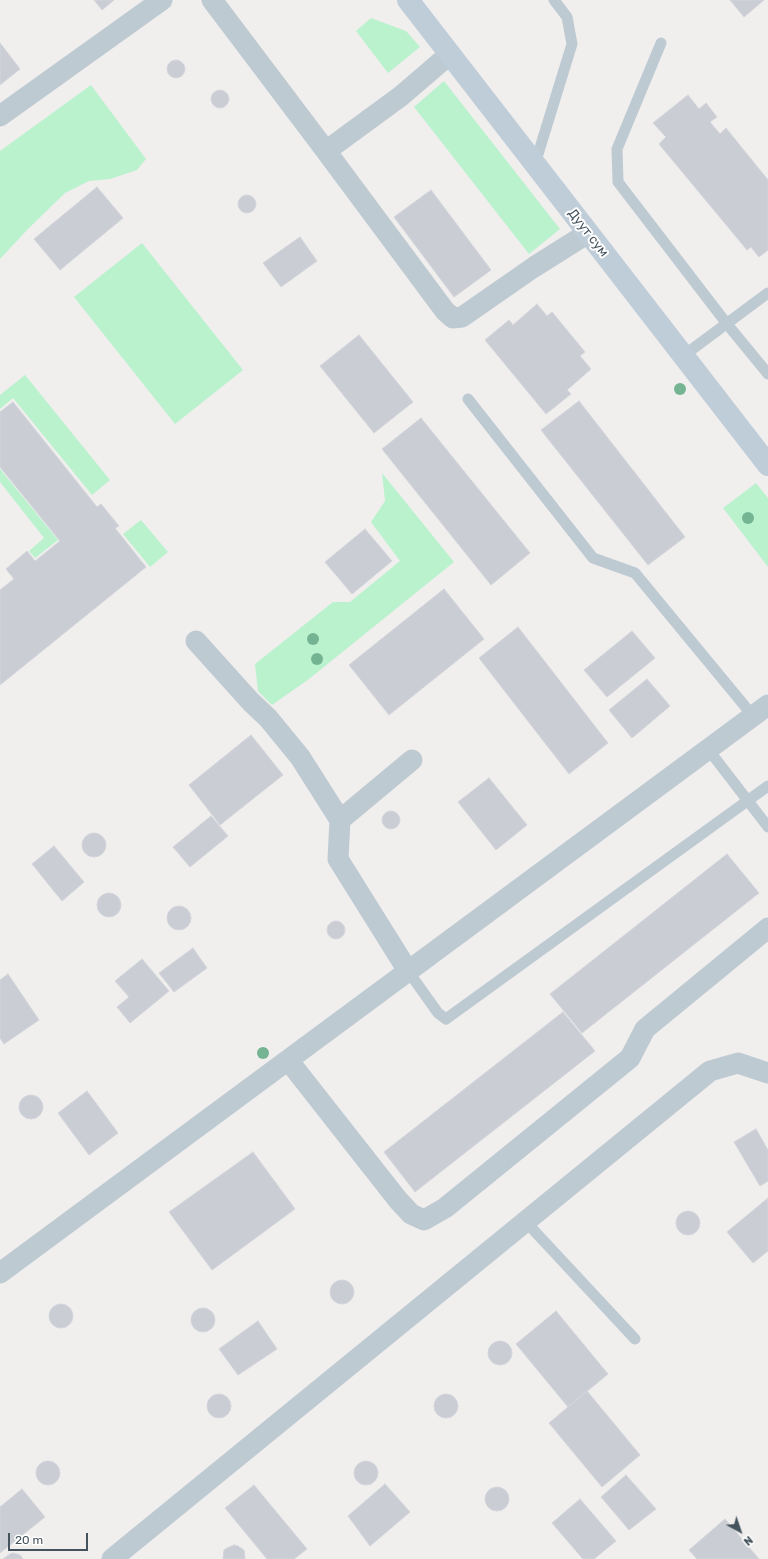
<!DOCTYPE html>
<html>
<head>
<meta charset="utf-8">
<style>
	body { margin:0 }
	#map { position:relative; width:768px; height:1559px; overflow:hidden; background:#f1eeee; font-family:Rubik,sans-serif }
	canvas { display:block }
	.north { position:absolute; left:720px; top:1511px; width:40px; height:40px; -webkit-text-stroke:3px #fff; paint-order:stroke; rotate:140deg; font-size:11px; font-weight:700; line-height:16px; text-align:center; color:#45535d }
	.north::after { content:''; display:block; margin:auto; width:14px; height:18px; background:#45535d; clip-path:polygon(50% 0,100% 100%,50% 72%,0 100%) }
	.scale { position:absolute; left:8px; top:1533px; width:80px; height:18px; box-sizing:border-box; border:2px solid #45535d; border-top:0; padding-left:5px; font-size:12px; line-height:14px; white-space:nowrap; color:#45535d; -webkit-text-stroke:3px #fff; paint-order:stroke }
</style>
</head>
<body>
<div id="map">
<canvas width="768" height="1559"></canvas>
<div class="north">N</div>
<div class="scale">20 m</div>
</div>
<script>
const ctx = document.querySelector('canvas').getContext('2d');
ctx.lineJoin = 'round';
function fillPath(path, color) {
  ctx.fillStyle = color;
  ctx.fill(path, 'evenodd');
}
function shape(rows) {
  const path = new Path2D();
  for (const r of rows) {
    if (r.length === 3) {
      path.moveTo(r[0] + r[2], r[1]);
      path.arc(r[0], r[1], r[2], 0, 2 * Math.PI);
      continue;
    }
    path.moveTo(r[0], r[1]);
    for (let i = 2; i < r.length; i += 2) path.lineTo(r[i], r[i + 1]);
  }
  return path;
}
function stroke(path, color, width, dash) {
  ctx.strokeStyle = color;
  ctx.lineWidth = width;
  ctx.lineCap = dash ? 'butt' : 'round';
  ctx.setLineDash(dash || []);
  ctx.stroke(path);
}
function write(font, color, halo, rows, align = 'center') {
  ctx.font = font + ' Rubik,sans-serif';
  ctx.lineWidth = 4;
  ctx.setLineDash([]);
  ctx.textBaseline = 'middle';
  ctx.strokeStyle = halo;
  ctx.fillStyle = color;
  for (const [text, x, y, turn = 0] of rows) {
    ctx.save();
    ctx.translate(x, y);
    ctx.rotate((+turn || 0) * Math.PI / 180);
    ctx.textAlign = isNaN(turn) ? turn : align;
    if (halo) ctx.strokeText(text, 0, 0);
    ctx.fillText(text, 0, 0);
    ctx.restore();
  }
}
fillPath(shape([
	[371,18,406,31,420,47,388,73,356,31],
	[444,81,560,229,529,254,414,107],
	[91,85,146,159,137,170,110,179,89,181,65,193,28,229,0,259,0,151],
	[142,243,243,370,175,424,74,297],
	[25,375,110,480,92,495,13,398,0,409,0,395],
	[0,469,58,540,35,558,29,551,44,538,0,482],
	[382,473,454,562,309,679,272,705,258,691,255,664,333,602,350,602,400,561,371,522,385,501],
	[756,483,768,498,768,567,723,508],
	[141,520,168,552,150,567,123,534]
]), '#b9f2cd');
const building = shape([
	[94,0,114,0,102,10,94,0],
	[730,0,764,0,744,17,730,0],
	[0,43,20,69,0,85,0,43],
	[176,69,9],
	[220,99,9],
	[688,95,699,109,706,103,717,117,710,122,720,134,726,128,768,180,768,250,759,257,751,247,747,250,659,144,666,137,653,123,688,95],
	[97,187,123,218,60,270,34,239,97,187],
	[431,190,491,270,454,297,394,217,431,190],
	[247,204,9],
	[300,237,317,261,281,287,263,263,300,237],
	[537,304,547,316,552,312,585,352,580,356,591,369,567,390,571,394,546,414,485,340,509,320,513,325,537,304],
	[359,335,413,402,374,433,320,366,359,335],
	[579,401,685,537,648,565,541,430,579,401],
	[13,402,97,507,101,504,119,526,115,528,146,567,0,685,0,590,14,579,6,569,27,551,35,561,60,541,0,467,0,412,13,402],
	[421,418,530,553,491,585,382,449,421,418],
	[365,529,392,561,352,594,325,562,365,529],
	[444,589,484,639,389,715,349,665,444,589],
	[518,627,608,743,569,774,479,658,518,627],
	[632,631,655,658,607,697,584,670,632,631],
	[647,679,670,706,632,738,609,710,647,679],
	[251,735,283,775,220,825,189,785,251,735],
	[489,778,527,825,496,850,458,802,489,778],
	[391,820,9],
	[211,816,228,836,190,867,173,847,211,816],
	[94,845,12],
	[54,846,84,882,62,901,32,864,54,846],
	[727,854,759,893,582,1033,550,994,727,854],
	[109,905,12],
	[179,918,12],
	[336,930,9],
	[193,948,207,968,174,992,159,973,193,948],
	[142,959,169,991,130,1023,117,1007,129,997,115,981,142,959],
	[8,974,39,1020,4,1044,0,1038,0,980,8,974],
	[563,1012,595,1051,415,1192,384,1152,563,1012],
	[87,1091,118,1133,89,1155,58,1113,87,1091],
	[31,1107,12],
	[756,1129,768,1150,768,1181,760,1186,734,1142,756,1129],
	[253,1152,295,1209,212,1270,169,1212,253,1152],
	[768,1198,768,1251,753,1263,727,1232,768,1198],
	[688,1223,12],
	[342,1292,12],
	[61,1316,12],
	[203,1320,12],
	[556,1311,608,1374,568,1407,516,1344,556,1311],
	[258,1321,277,1349,238,1375,219,1349,258,1321],
	[500,1353,12],
	[587,1391,640,1455,602,1487,549,1423,587,1391],
	[219,1406,12],
	[446,1406,12],
	[366,1473,12],
	[48,1473,12],
	[626,1475,656,1509,629,1530,601,1497,626,1475],
	[385,1484,410,1512,370,1546,348,1516,385,1484],
	[254,1485,307,1549,294,1559,267,1559,225,1508,254,1485],
	[497,1499,12],
	[22,1489,45,1517,0,1553,0,1507,22,1489],
	[580,1499,616,1541,594,1559,583,1559,552,1523,580,1499],
	[725,1519,759,1559,697,1559,689,1550,725,1519],
	[234,1545,238,1546,244,1550,245,1559,223,1559,224,1550,227,1548,234,1545],
	[13,1553,20,1555,23,1559,3,1559,10,1554,13,1553]
]);
fillPath(building, '#caced4');
stroke(building, '#d2d5db', 1);
stroke(shape([
	[661,43,617,149,618,182,727,324,768,374],
	[535,164,572,44,567,17,554,0],
	[683,356,768,293],
	[468,399,593,558,635,573,753,716],
	[708,749,768,827],
	[408,971,438,1013,446,1019,768,786],
	[526,1222,635,1339]
]), '#becad2', 11);
stroke(shape([
	[212,0,326,151],
	[450,54,401,96,326,151,445,311,453,318,462,317,534,267,588,233],
	[0,116,162,0],
	[196,641,251,702,268,718,300,757,340,820],
	[408,971,338,859,340,820,412,760],
	[288,1060,398,1200,411,1214,424,1220,445,1208,630,1058,645,1029,768,928],
	[0,1273,768,705],
	[112,1559,710,1071,738,1063,768,1073]
]), '#becad2', 21);
stroke(shape([
	[408,0,768,465]
]), '#bfcdd9', 22);
ctx.fillStyle = '#75b492';
for (const [x, y] of [
	[680,389],
	[748,518],
	[313,639],
	[317,659],
	[263,1053]
]) {
  ctx.beginPath();
  ctx.arc(x, y, 6, 0, 2 * Math.PI);
  ctx.fill();
}
write('13px', '#45535d', '#fff', [
	["Дуут сум",588,233,52]
]);
</script>
</body>
</html>
